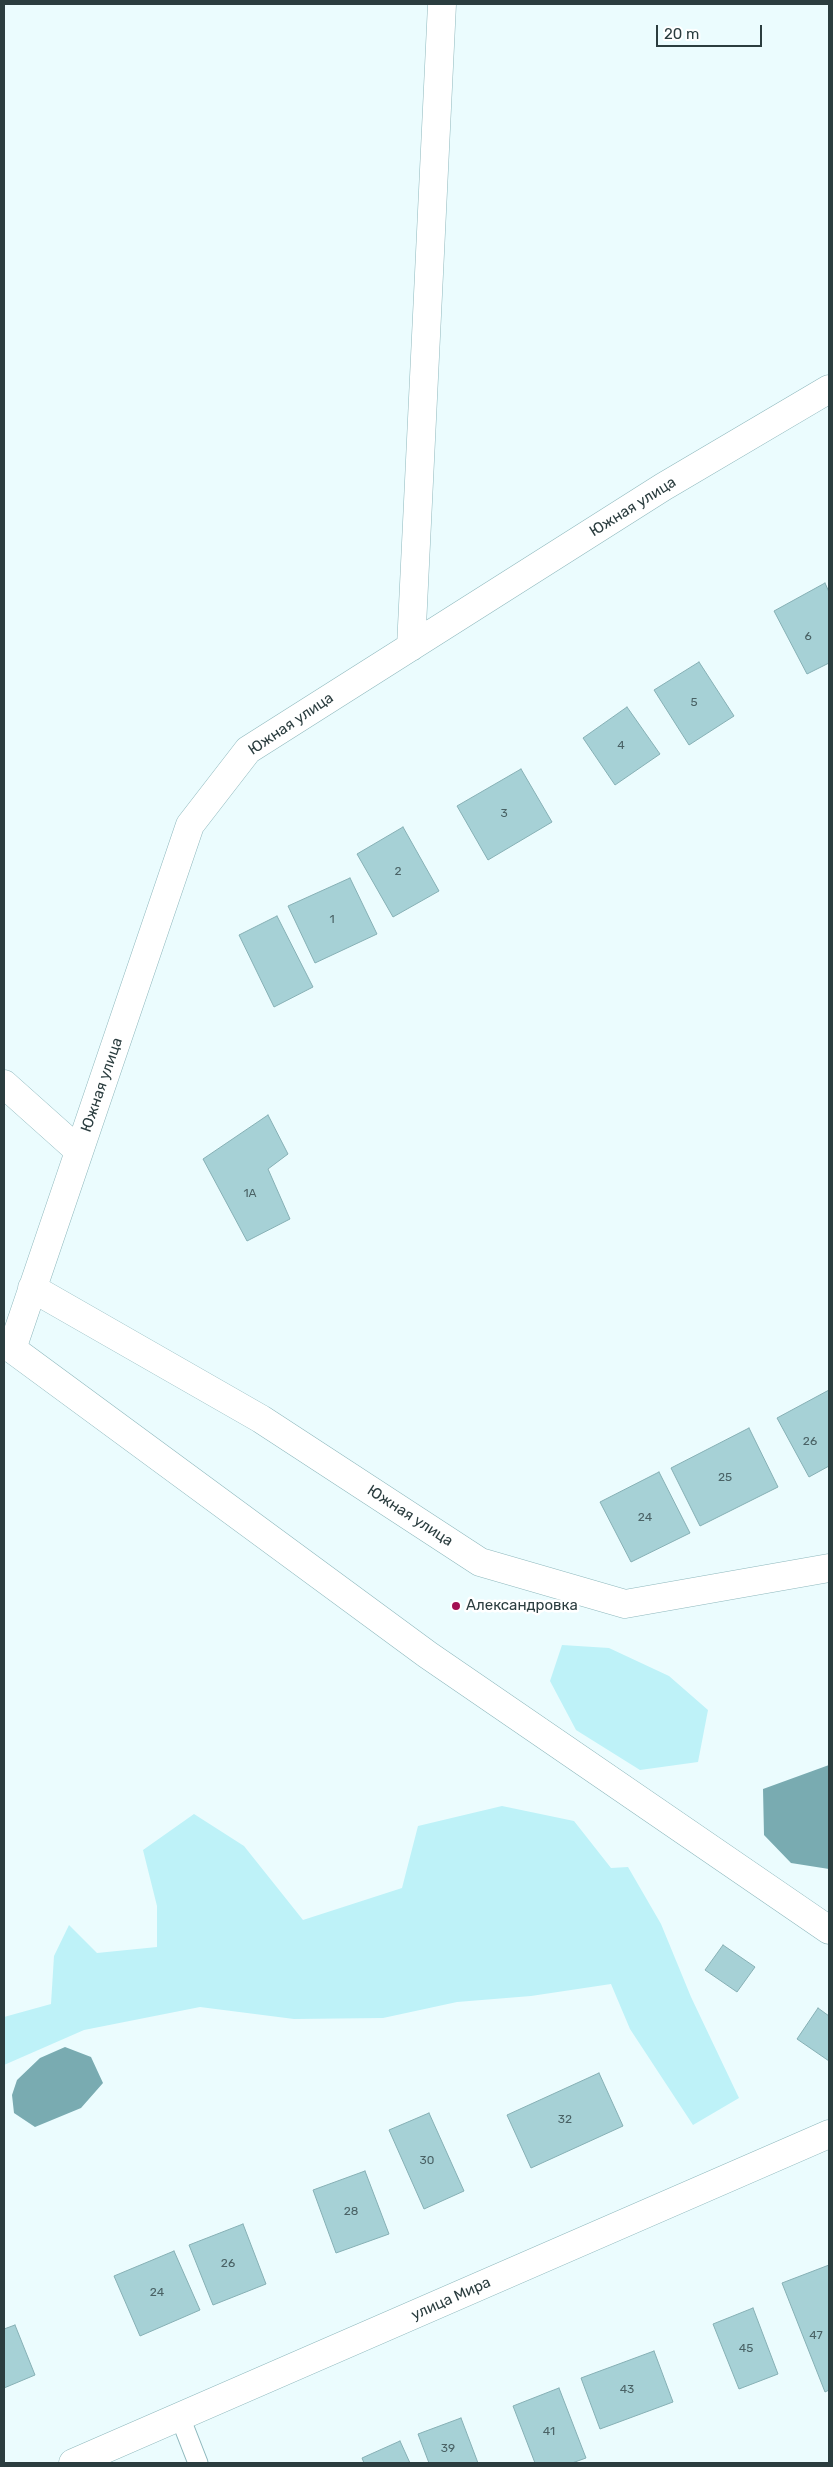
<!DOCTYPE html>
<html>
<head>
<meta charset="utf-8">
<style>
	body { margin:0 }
	#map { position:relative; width:833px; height:2467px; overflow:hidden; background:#ebfcfe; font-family:Rubik,sans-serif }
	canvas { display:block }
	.frame { position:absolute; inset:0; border:5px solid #2b3d3f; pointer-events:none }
	.scale { position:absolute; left:656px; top:25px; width:106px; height:22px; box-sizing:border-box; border:2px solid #2b3d3f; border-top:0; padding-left:6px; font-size:15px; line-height:18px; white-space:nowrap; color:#2b3d3f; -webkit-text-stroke:4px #fff; paint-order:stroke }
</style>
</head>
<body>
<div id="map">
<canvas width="833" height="2467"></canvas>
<div class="frame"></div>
<div class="scale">20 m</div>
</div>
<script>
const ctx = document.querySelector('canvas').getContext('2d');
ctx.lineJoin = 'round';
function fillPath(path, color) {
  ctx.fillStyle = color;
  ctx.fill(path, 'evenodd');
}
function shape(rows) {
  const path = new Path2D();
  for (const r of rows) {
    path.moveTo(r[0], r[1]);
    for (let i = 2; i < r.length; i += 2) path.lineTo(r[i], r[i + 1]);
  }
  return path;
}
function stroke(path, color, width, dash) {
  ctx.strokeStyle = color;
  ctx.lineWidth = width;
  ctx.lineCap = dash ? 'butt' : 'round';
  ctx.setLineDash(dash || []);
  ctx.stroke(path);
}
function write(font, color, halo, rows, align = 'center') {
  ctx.font = font + ' Rubik,sans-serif';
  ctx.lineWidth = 5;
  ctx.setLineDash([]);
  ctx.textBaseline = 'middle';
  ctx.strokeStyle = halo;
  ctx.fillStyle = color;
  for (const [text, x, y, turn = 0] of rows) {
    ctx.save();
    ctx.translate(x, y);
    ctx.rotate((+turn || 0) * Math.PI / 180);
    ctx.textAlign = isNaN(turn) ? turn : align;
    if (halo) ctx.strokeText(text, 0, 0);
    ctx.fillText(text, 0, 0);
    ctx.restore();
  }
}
fillPath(shape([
	[562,1645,609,1648,669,1676,708,1710,698,1762,640,1770,576,1730,550,1681],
	[502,1806,574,1821,611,1868,628,1867,661,1924,691,1997,739,2098,693,2125,630,2029,611,1984,531,1996,457,2002,383,2018,294,2019,200,2007,84,2030,4,2065,4,2017,51,2004,54,1956,69,1925,97,1953,157,1947,157,1906,143,1850,194,1814,244,1846,303,1920,402,1888,418,1826]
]), '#bef2f8');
fillPath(shape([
	[829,1765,829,1869,791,1863,764,1835,763,1789],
	[65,2047,91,2057,103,2083,81,2108,35,2127,14,2113,12,2095,17,2080,40,2058]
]), '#79abb1');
const building = shape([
	[825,583,829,592,829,663,807,674,774,611,825,583],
	[699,662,734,716,689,745,654,690,699,662],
	[627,707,660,754,615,785,583,738,627,707],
	[521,769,552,822,488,860,457,806,521,769],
	[403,827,439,891,393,917,357,854,403,827],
	[350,878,377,934,315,963,288,906,350,878],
	[277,916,313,987,274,1007,239,935,277,916],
	[268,1115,288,1154,268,1169,290,1219,247,1241,203,1159,268,1115],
	[829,1390,829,1466,809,1477,777,1418,829,1390],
	[749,1428,778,1487,700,1526,671,1468,749,1428],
	[659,1472,690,1533,631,1562,600,1502,659,1472],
	[723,1945,755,1967,737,1992,705,1970,723,1945],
	[818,2008,829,2016,829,2061,797,2039,818,2008],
	[599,2073,623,2126,531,2168,507,2115,599,2073],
	[429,2113,464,2191,424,2209,389,2130,429,2113],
	[365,2171,389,2234,336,2253,313,2190,365,2171],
	[243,2224,266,2284,213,2305,189,2245,243,2224],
	[174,2251,200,2310,140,2336,114,2276,174,2251],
	[829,2265,829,2390,825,2392,782,2283,829,2265],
	[753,2308,778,2374,739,2389,713,2324,753,2308],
	[15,2325,35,2375,4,2388,4,2329,15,2325],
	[654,2351,673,2402,600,2429,581,2378,654,2351],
	[559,2388,586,2458,572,2463,535,2463,513,2406,559,2388],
	[461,2418,478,2463,429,2463,418,2434,461,2418],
	[400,2441,410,2463,364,2463,362,2458,400,2441]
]);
fillPath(building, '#a6d1d6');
stroke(building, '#86b0b5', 1);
const service = shape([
	[180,2417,198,2463]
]);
const minor = shape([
	[411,647,442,4],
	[4,1084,79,1151],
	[32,1288,261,1419,480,1562,625,1604,829,1568],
	[12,1349,190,825,248,750,663,487,829,389],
	[73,2463,829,2134]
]);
const secondary = shape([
	[4,1343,428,1655,829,1930]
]);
stroke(service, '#8eb8bd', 21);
stroke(minor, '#8eb8bd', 29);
stroke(secondary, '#8eb8bd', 29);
stroke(service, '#fff', 19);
stroke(minor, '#fff', 28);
stroke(secondary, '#fff', 28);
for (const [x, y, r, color] of [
	[456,1606,5,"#a31052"]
]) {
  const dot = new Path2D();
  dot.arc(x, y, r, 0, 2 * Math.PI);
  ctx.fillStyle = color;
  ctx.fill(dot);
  stroke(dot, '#fff', 2);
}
write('12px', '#4a6265', null, [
	["6",808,637],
	["5",694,703],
	["4",621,746],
	["3",504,814],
	["2",398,872],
	["1",332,920],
	["1А",250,1194],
	["26",810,1442],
	["25",725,1478],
	["24",645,1518],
	["32",565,2120],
	["30",427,2161],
	["28",351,2212],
	["26",228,2264],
	["24",157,2293],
	["47",816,2336],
	["45",746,2349],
	["43",627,2390],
	["41",549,2432],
	["39",448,2449]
]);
write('15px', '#2b3d3f', '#fff', [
	["Южная улица",633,507,-32],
	["Южная улица",291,724,-34],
	["Южная улица",102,1085,-71],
	["Южная улица",410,1516,33],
	["улица Мира",451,2299,-24]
]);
write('15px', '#2b3d3f', '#fff', [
	["Александровка",466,1606]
], 'left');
</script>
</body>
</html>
